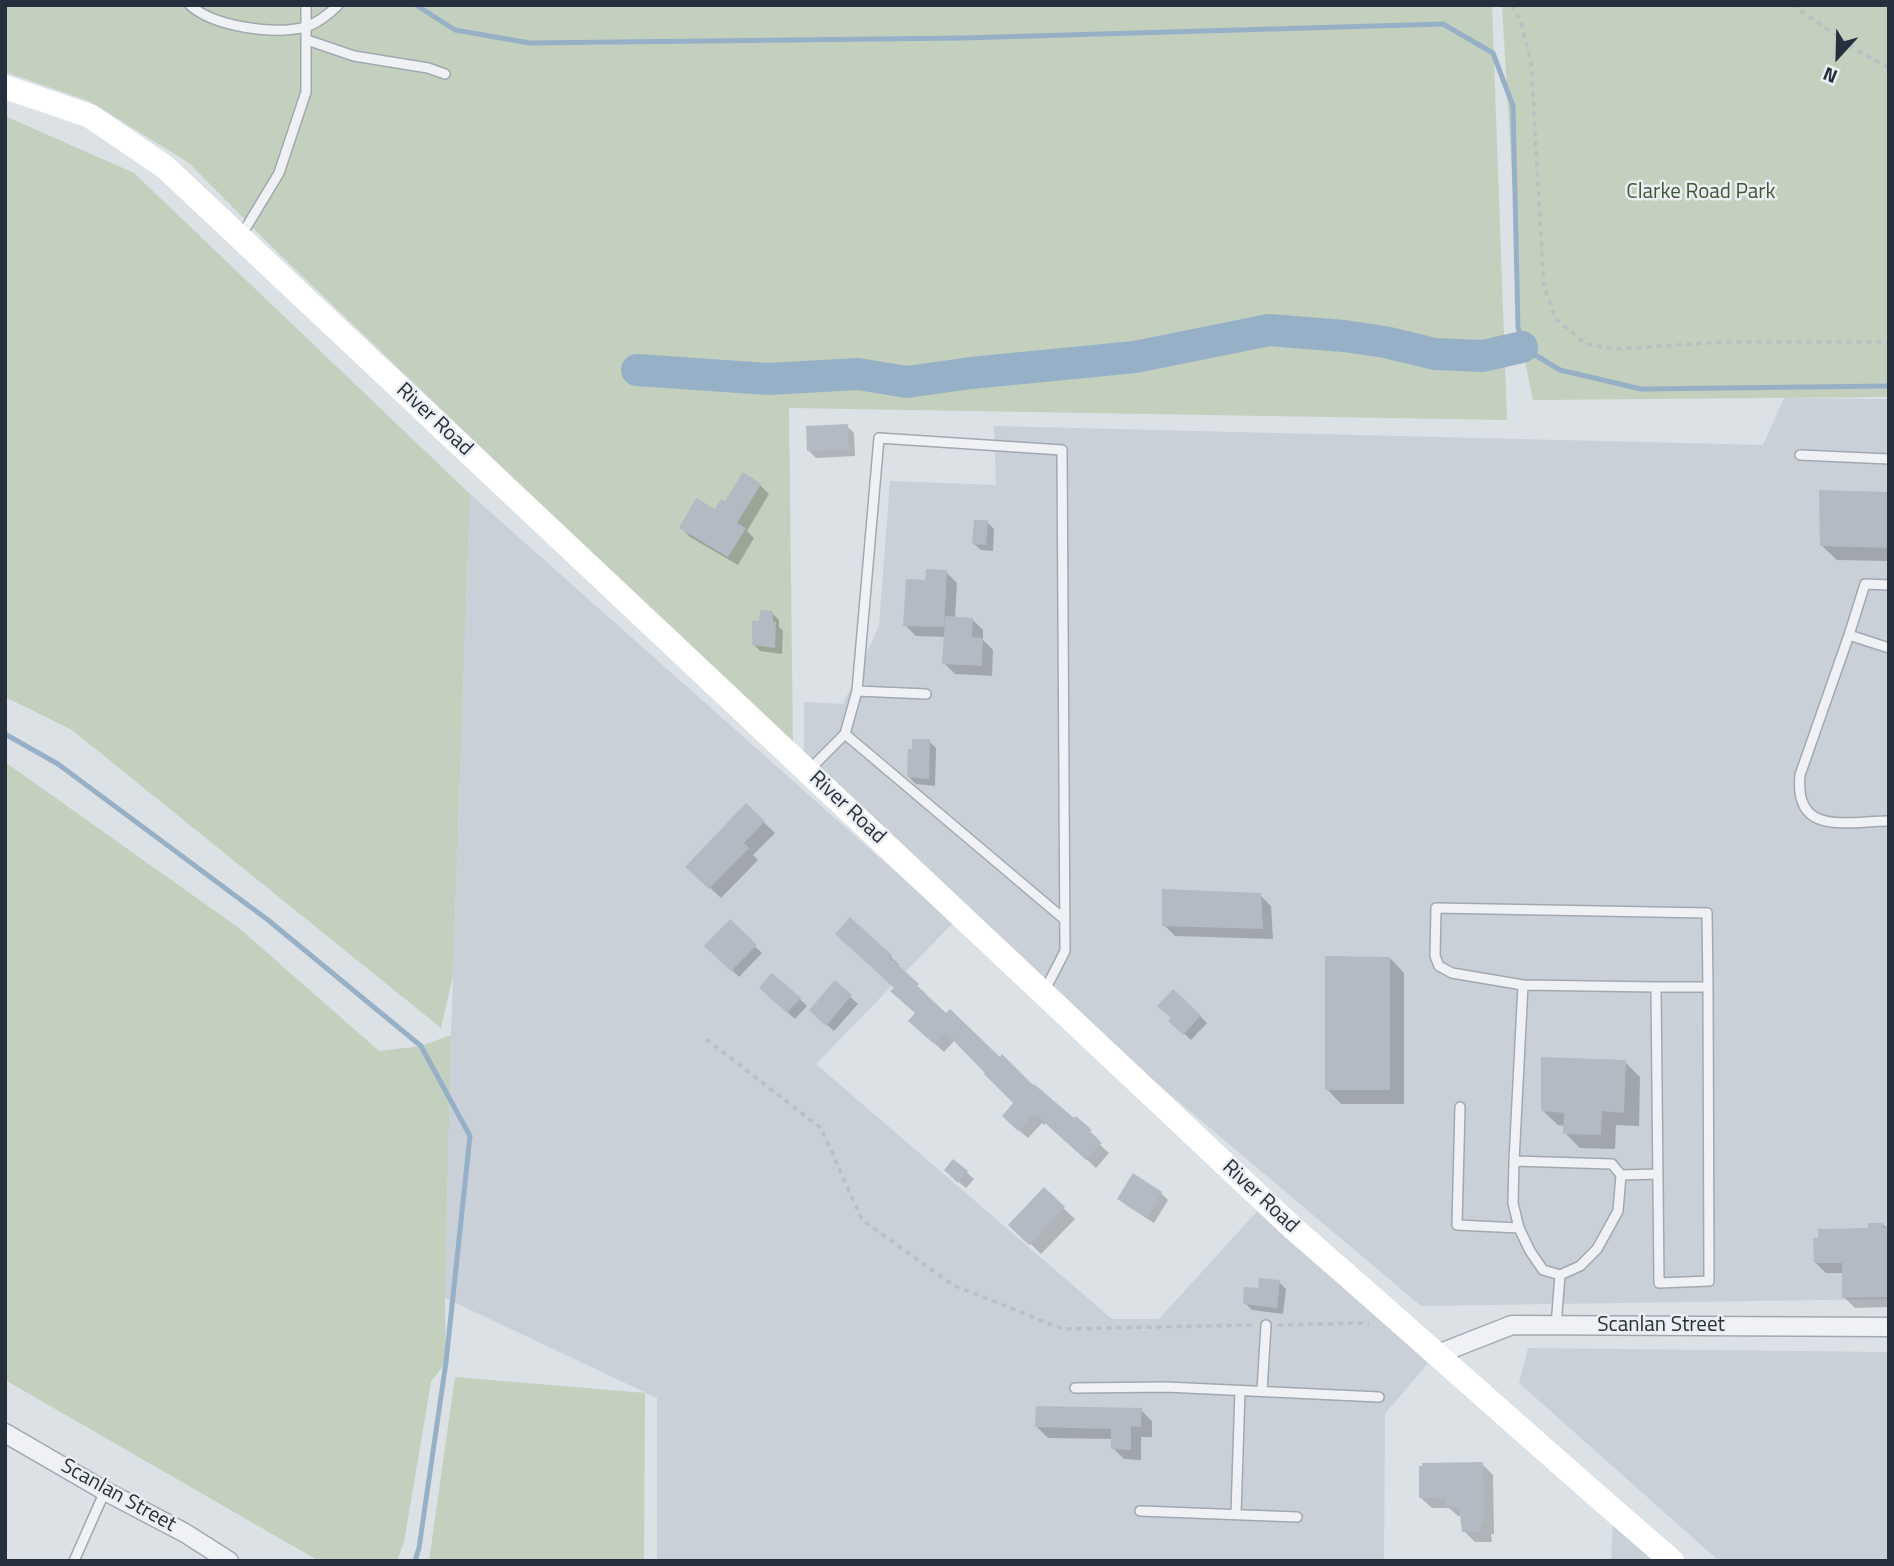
<!DOCTYPE html>
<html>
<head>
<meta charset="utf-8">
<style>
  body { margin:0 }
  #map { position:relative; width:1894px; height:1566px; overflow:hidden; background:#dce1e6; font-family:"Titillium Web",sans-serif }
  canvas { display:block }
  .frame { position:absolute; inset:0; border:7px solid #262f3d; pointer-events:none }
  .north { position:absolute; left:1803px; top:21px; width:70px; height:70px; -webkit-text-stroke:5px #ebeff4; paint-order:stroke; rotate:202deg; font-size:19px; font-weight:700; line-height:28px; text-align:center; color:#262f3d }
  .north::after { content:''; display:block; margin:auto; width:24px; height:32px; background:#262f3d; clip-path:polygon(50% 0,100% 100%,50% 72%,0 100%) }
</style>
</head>
<body>
<div id="map">
<canvas width="1894" height="1566"></canvas>
<div class="frame"></div>
<div class="north">N</div>
</div>
<script>
const g = document.querySelector('canvas').getContext('2d');
g.lineJoin = 'round';
function fill(path, color) {
  g.fillStyle = color;
  g.fill(path, 'evenodd');
}
function stroke(path, color, width, dash) {
  g.strokeStyle = color;
  g.lineWidth = width;
  g.lineCap = dash ? 'butt' : 'round';
  g.setLineDash(dash || []);
  g.stroke(path);
}
function write(font, color, halo, rows, align = 'center') {
  g.font = font + ' "Titillium Web",sans-serif';
  g.lineWidth = 5;
  g.setLineDash([]);
  g.textBaseline = 'middle';
  g.strokeStyle = halo;
  g.fillStyle = color;
  for (const [text, x, y, turn = 0] of rows) {
    g.save();
    g.translate(x, y);
    g.rotate((+turn || 0) * Math.PI / 180);
    g.textAlign = isNaN(turn) ? turn : align;
    if (halo) g.strokeText(text, 0, 0);
    g.fillText(text, 0, 0);
    g.restore();
  }
}
const built = new Path2D(`
  M1784 398 1889 399V1299L1421 1306 1096 1032 804 755V702L843 704 879 626 890 481 996 485 994 426 1763 445Z
  M470 494 953 923 816 1064 1112 1319H1159L1260 1208 1428 1363 1385 1414 1384 1561H657V1398L445 1298 451 1035Z
  M1528 1348 1889 1352V1561H1719L1519 1383Z
  M1613 1524 1662 1561H1611Z`);
const green = new Path2D(`
  M5 5H1492L1507 420 789 408 793 746 273 248 189 163 89 101 5 72Z
  M1502 5H1889V397L1533 400 1522 347Z
  M5 116 134 173 470 494 453 975 441 1028 72 730 5 697Z
  M5 762 239 928 379 1051 421 1046 451 1035 445 1298 446 1362 431 1382 404 1542 397 1561H319L5 1380Z
  M455 1377 645 1393 644 1561H429Z`);
const shadow = new Path2D(`
  M847 426 854 433 855 456 816 458 809 451Z
  M760 485 769 494 747 531 754 538 738 565 690 537 681 528 715 511Z
  M1889 493V561L1837 560 1822 546Z
  M987 522 994 529 993 551 981 550 974 544Z
  M946 572 957 583 955 618 972 619 983 630V640L993 650 992 676 955 674 944 663 945 637 916 636 905 625 927 582Z
  M772 613 779 620V627L783 631 782 654 760 651 753 644 761 623Z
  M929 741 936 748 935 786 916 784 909 777Z
  M746 805 775 833 753 855 758 860 721 898 688 867Z
  M1260 895 1271 906 1273 939 1175 936 1164 925Z
  M730 922 762 953 739 977 707 946Z
  M846 942 890 956 899 965 897 967 926 994 924 996 1033 1088 1074 1120 1076 1118 1099 1140 1097 1142 1109 1153 1096 1168 1046 1122 1044 1125 1042 1123 1028 1138 1013 1125 1016 1103 955 1040 944 1052 919 1029 917 1013 896 988Z
  M1390 958 1404 973V1104H1341L1327 1089Z
  M835 983 858 1004 834 1031 818 1017Z
  M768 995 800 999 807 1006 795 1019Z
  M1200 1016 1207 1023 1191 1040 1171 1021Z
  M1625 1062 1640 1077 1639 1126 1616 1125 1615 1149 1580 1148 1565 1133V1126L1558 1125 1543 1111Z
  M954 1161 974 1179 966 1188 953 1177Z
  M1044 1190 1075 1219 1041 1254 1011 1225Z
  M1161 1193 1168 1200 1154 1223 1126 1205 1119 1199Z
  M1882 1224 1889 1229V1307L1855 1308 1844 1297V1273H1826L1815 1262Z
  M1279 1282 1286 1289 1283 1314 1252 1310 1245 1303 1259 1290Z
  M1141 1410 1152 1421V1437H1141V1460L1124 1459 1113 1448V1439L1048 1438 1037 1427Z
  M1482 1464 1493 1475 1494 1534H1491L1492 1542H1475L1464 1531 1461 1516H1458L1449 1508H1432L1421 1498Z`);
const stream = new Path2D(`
  M416 5 455 30 530 43 963 38 1443 24 1493 53 1513 106 1518 326 1522 347 1560 370 1641 389 1889 386
  M5 734 58 764 268 920 421 1046 470 1136 446 1362 419 1548 415 1561`);
const river = new Path2D(`
  M637 370 768 379 858 374 907 382 971 373 1135 357 1269 330 1344 336 1385 342 1435 354 1483 356 1522 347`);
const building = new Path2D(`
  M848 424 849 450 807 451 806 426Z
  M743 472 761 484 737 523 746 528 728 557 679 528 696 498 715 509 721 499 725 501Z
  M1819 490 1889 492V548L1820 546Z
  M974 520H988L986 545 972 544Z
  M926 569 947 570 944 627 903 626 906 579 925 580Z
  M760 610 773 611V622H776L775 648 752 645V621H759Z
  M945 616 973 618 972 637 983 638 982 666 942 664Z
  M912 739H930L929 779 907 777 908 749H912Z
  M746 803 765 821 744 843 749 848 709 889 685 867Z
  M1162 889 1261 893 1263 929 1162 926Z
  M850 917 892 955 889 957 919 984 917 986 946 1013 950 1009 1000 1057 1002 1054 1033 1085 1034 1084 1074 1118 1076 1116 1092 1130 1089 1132 1102 1143 1086 1160 1036 1115 1034 1117 1033 1115 1018 1131 1002 1116 1013 1103 984 1074 985 1073 945 1032 934 1044 908 1021 915 1013 890 991 894 988 835 934Z
  M730 919 757 945 731 971 704 946Z
  M1325 956 1390 957V1090H1325Z
  M772 973 801 998 787 1013 759 988Z
  M835 980 852 995 826 1026 809 1010Z
  M1173 989 1201 1015 1183 1035 1168 1021 1171 1018 1157 1006Z
  M1541 1057 1626 1060 1624 1113 1602 1111 1601 1135 1563 1134 1564 1113 1541 1111Z
  M953 1159 968 1171 958 1183 944 1170Z
  M1133 1173 1162 1192 1147 1217 1117 1199Z
  M1044 1187 1065 1207 1029 1245 1008 1225Z
  M1868 1223H1883V1228H1889V1297L1842 1298V1263H1814L1813 1238H1818V1229L1868 1228Z
  M1259 1278 1280 1280 1277 1308 1243 1304 1244 1287 1258 1288Z
  M1036 1406 1142 1408 1141 1427 1131 1426V1450L1111 1449V1429L1035 1427Z
  M1483 1462 1484 1523H1481V1532H1462L1459 1506H1445V1498H1419V1466H1422V1463Z`);
const path = new Path2D(`
  M1512 5 1521 22 1531 62 1544 287 1556 319 1586 344 1618 349 1722 342H1889
  M1792 5 1862 53 1889 68
  M706 1039 821 1128 862 1220 953 1285 1063 1329 1253 1325
  M1278 1325 1369 1323`);
const lane = new Path2D(`
  M190 5C214 27 274 35 306 27 317 23 330 13 338 5
  M307 40 354 56 428 68 445 74
  M241 236 279 173 306 92V5
  M1800 455 1889 459
  M1889 585 1865 584 1849 635 1889 648
  M1849 635 1800 775C1794 837 1847 821 1889 821
  M857 691 926 694
  M845 734 1064 919
  M809 770 845 734 857 691 879 438 1062 450 1065 951 1045 990
  M1523 985 1452 973 1439 966 1435 956 1436 908 1707 913 1708 987
  M1460 1107 1457 1225 1519 1228
  M1514 1161 1523 985 1656 987 1659 1283 1709 1281 1708 987H1656
  M1621 1175 1658 1174
  M1556 1326 1560 1275 1580 1266 1597 1249 1618 1211 1621 1175 1612 1164 1514 1161 1513 1203 1519 1228 1530 1251 1543 1270 1560 1275
  M1075 1388 1166 1387 1379 1397
  M1262 1391 1266 1325
  M1140 1511 1297 1517
  M1236 1514 1240 1391
  M74 1561 105 1491`);
const street = new Path2D(`
  M1438 1354 1512 1325 1889 1327
  M5 1433 105 1491 185 1533 229 1561`);
const secondary = new Path2D(`
  M5 87 90 116 165 167 1294 1229C1421 1339 1545 1452 1672 1561`);
const parkNames = [
  ["Clarke Road Park",1701,193]
];
const streetNames = [
  ["River Road",434,420,43],
  ["River Road",847,808,43],
  ["River Road",1260,1197,43],
  ["Scanlan Street",1661,1326],
  ["Scanlan Street",118,1496,29]
];
fill(built, '#cad0d8');
fill(green, '#c3d0bd');
fill(shadow, '#0003');
stroke(stream, '#96b1c7', 5);
stroke(river, '#96b1c7', 32);
fill(building, '#b3bac3');
stroke(lane, '#a2a8b0', 12);
stroke(street, '#a2a8b0', 21);
stroke(path, '#bbbfc5', 3.5, [5, 5]);
stroke(lane, '#eff1f5', 9);
stroke(street, '#eff1f5', 18);
stroke(secondary, '#fff', 24);
write('21px', '#3c5833', '#ebeff4', parkNames);
write('21px', '#262f3d', '#ebeff4', streetNames);
</script>
</body>
</html>
